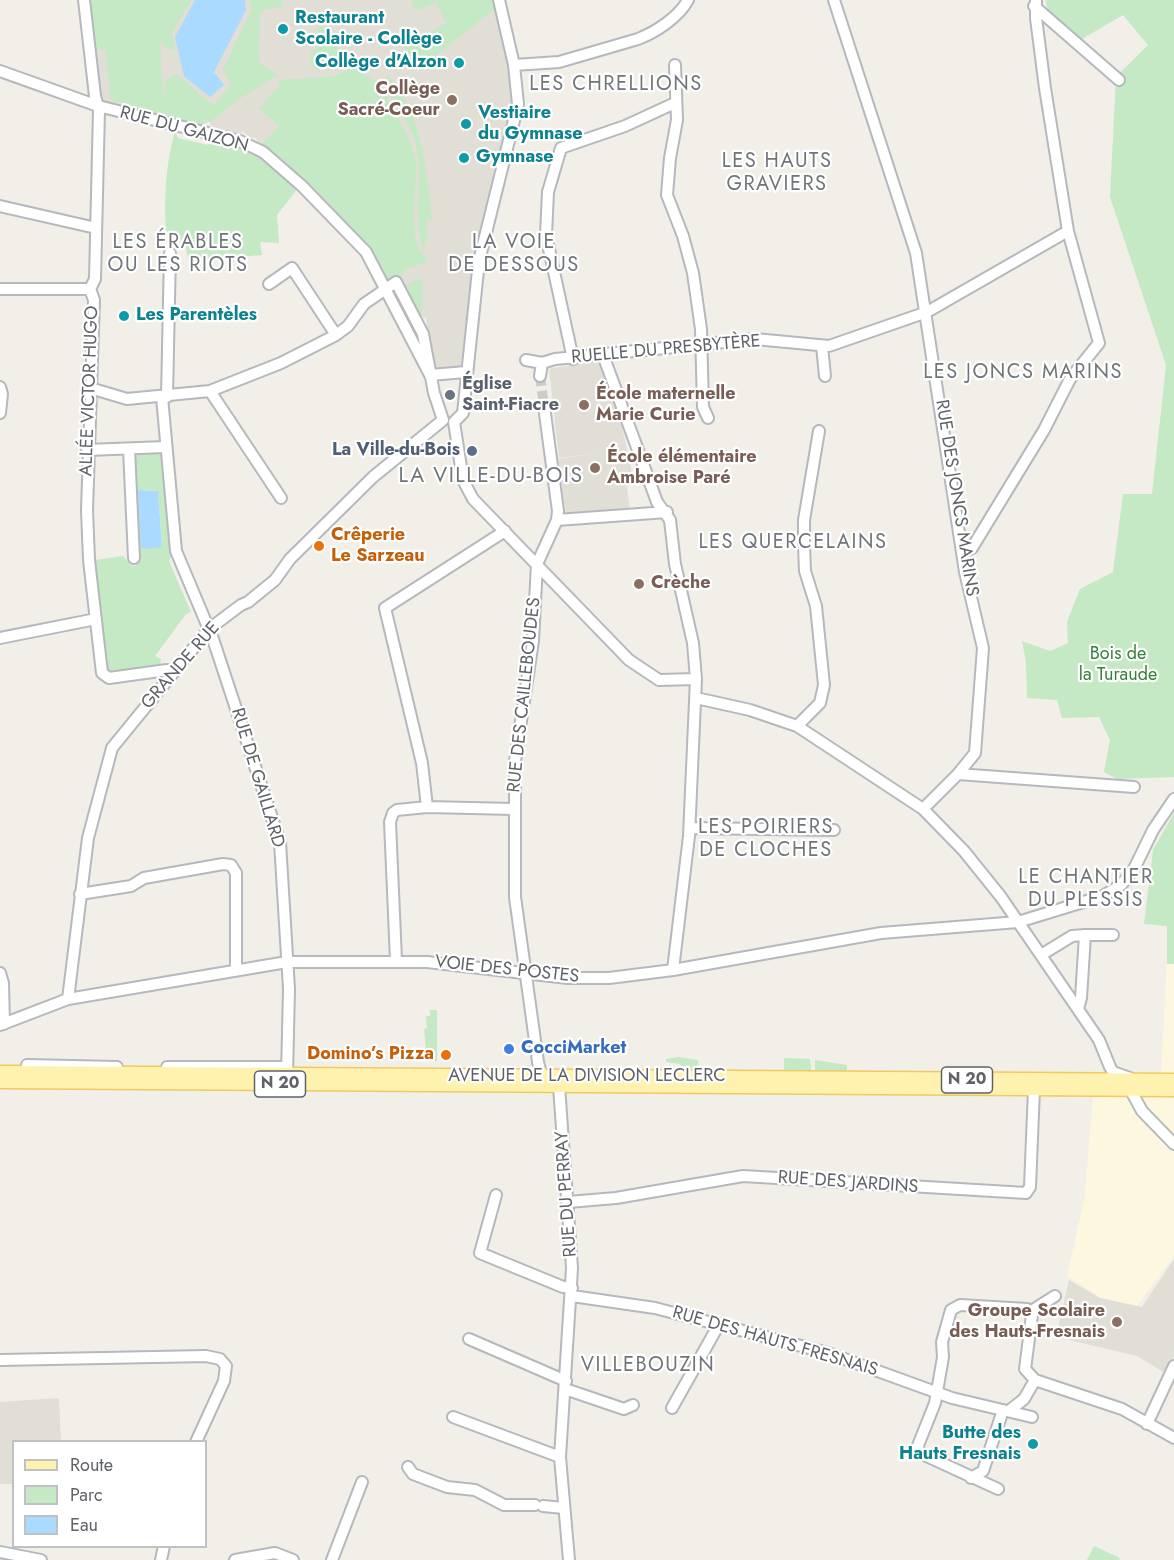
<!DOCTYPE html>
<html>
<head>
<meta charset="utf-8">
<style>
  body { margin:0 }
  #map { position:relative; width:1174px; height:1560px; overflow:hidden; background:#f1efe8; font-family:Jost,sans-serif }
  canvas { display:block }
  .legend { position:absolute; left:12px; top:1440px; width:195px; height:108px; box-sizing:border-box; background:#fff; border:2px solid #bfc1c3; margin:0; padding:8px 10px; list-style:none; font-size:18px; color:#5f6368 }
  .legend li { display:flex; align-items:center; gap:12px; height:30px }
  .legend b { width:30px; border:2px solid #bfc1c3 }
</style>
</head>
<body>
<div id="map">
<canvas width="1174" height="1560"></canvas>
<ul class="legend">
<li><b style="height:8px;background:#fff2af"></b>Route</li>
<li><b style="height:16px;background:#c5e8c5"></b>Parc</li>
<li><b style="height:16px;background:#aadaff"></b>Eau</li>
</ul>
</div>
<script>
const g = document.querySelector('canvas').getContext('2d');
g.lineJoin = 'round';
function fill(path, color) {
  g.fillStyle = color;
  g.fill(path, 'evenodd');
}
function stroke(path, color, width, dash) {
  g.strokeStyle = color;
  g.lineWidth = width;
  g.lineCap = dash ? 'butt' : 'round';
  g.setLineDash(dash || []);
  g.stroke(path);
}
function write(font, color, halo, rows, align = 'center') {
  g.font = font + ' Jost,sans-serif';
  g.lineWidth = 4.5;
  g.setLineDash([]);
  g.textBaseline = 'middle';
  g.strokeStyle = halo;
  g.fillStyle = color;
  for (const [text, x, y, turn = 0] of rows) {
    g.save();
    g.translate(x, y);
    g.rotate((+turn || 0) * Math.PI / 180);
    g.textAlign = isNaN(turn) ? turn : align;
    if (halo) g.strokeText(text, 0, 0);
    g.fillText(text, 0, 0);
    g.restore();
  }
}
const commercial = new Path2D(`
  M1167 964H1174V1256L1136 1307 1100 1297 1067 1276 1085 1195 1093 1096 1127 1095 1160 1089Z`);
const education = new Path2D(`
  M89 0H494L509 65 514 102 473 266 462 369 436 371 432 368 426 317 417 319 401 288 404 285 399 276 390 279 259 146 256 138H251L243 132 235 137 212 131 210 122 195 126 101 101Z
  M599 360 621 422 633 477 626 480 630 511 566 516 558 459 598 453 559 458 549 369Z
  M1174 1259V1356L1165 1373 1137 1356 1056 1337 1069 1280 1100 1298 1142 1307Z
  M59 1398 61 1441 14 1442 13 1484H0V1402Z`);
const green = new Path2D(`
  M89 0H191L172 33 175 51 165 47 160 40 163 102 166 80 176 74 214 106 231 84 223 69 252 10 250 0H282L283 6 260 11 259 62 278 75 242 97 210 122 204 120 205 124 195 126 125 109 126 103 111 101 105 49 94 50Z
  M412 0H494L497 10 491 12 430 60 409 56 404 47 446 23 436 2 418 10 412 6Z
  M1046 0H1174V777L1117 779 1104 772 1110 740 1099 717 1062 718 1057 700 1027 698 1026 662 1022 641 1050 651 1068 643 1067 622 1080 589 1113 572 1123 494H1152L1166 365 1110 197 1116 77 1148 45 1123 15 1082 39 1047 9Z
  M325 25 337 43 340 65 318 70 310 65 311 50 315 51 320 44 318 28Z
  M367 64 376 70 364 72 363 75 382 84C391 115 415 135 416 169 417 187 406 248 427 257L426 262 404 270 405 273 390 279 384 278 258 144 266 141 279 126 259 109 280 85 278 80 336 76 354 66Z
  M387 74C422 113 426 168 432 218L426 220 427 236 424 251C411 215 425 178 415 141 408 115 385 101 387 74Z
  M175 131 178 138 208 145 213 138 262 156 298 188 277 215 279 243 260 242 262 255 189 261 184 241 166 236C164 199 165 167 175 131Z
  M418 279 423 283 421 318 417 319 401 288Z
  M135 452H161L164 456 172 555 169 561 191 612 186 614 155 656 161 659 160 665 112 673 105 666 95 560 123 556 131 565 135 566 141 560 135 548 132 455ZM139 490 158 491 162 546Z
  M1174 813V964H1167V926L1144 924 1153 850Z
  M430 1010H437V1061H427L424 1029 427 1028 426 1016H430Z
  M678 1057 698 1060 699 1073H685L680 1064 666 1062V1059Z
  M784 1058 810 1059 811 1073H784Z
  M815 1060 847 1065V1073H815Z
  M1094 1546 1120 1558 1119 1560H1087Z`);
const water = new Path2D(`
  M195 0H245L246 10 214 72 224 85 210 97 184 76 175 37Z
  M138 490 158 491 162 547 145 549 141 547Z`);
const minorTunnel = new Path2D(`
  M540 376 544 406`);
const minor = new Path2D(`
  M84 0 95 96 99 110 95 279 90 289 94 300 87 510 89 560 102 673 109 678 167 670 174 672
  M834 0 916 253 965 572 983 648 975 753 958 774 923 809
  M1034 6 1119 80
  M514 65 559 62 638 39C656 32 679 17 688 0
  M675 65 677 120 670 158 667 195 683 236 693 273 701 329 703 407 708 418
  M0 71 98 106 240 141 263 152 302 186 366 252 430 375
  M0 206 96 228
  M269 284 292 268 336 335
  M0 289H90
  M822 346 825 376
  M603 355 657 502 670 520 675 564 693 643 696 679 689 836 673 970
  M573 359 546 235 548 192 561 148 625 126 675 103
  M526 360 542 363 555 359 755 339 829 346 927 312 1068 231
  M430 375 466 372
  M540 376 542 363
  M0 387 2 394 0 413
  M90 388 127 399 210 391 281 363 336 335 348 326 364 304 396 282 423 334 434 393 443 420
  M210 391 281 498
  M162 397 176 551 213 639 280 842 289 989 287 1075
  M167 397 170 253
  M544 406 558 511 557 520 537 564 533 641 515 761V897L538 1062 542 1077 559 1086 572 1268 560 1457 569 1560
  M454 422 463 413 479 261 518 104 514 65 499 0
  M454 422 463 480 473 499 629 660 659 680 696 679
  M129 449 134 558
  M87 450 165 447
  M557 520 667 512
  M963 553 972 548 1044 430 1070 379 1099 343 1068 231 1045 88 1036 18V0
  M0 638 96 619
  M696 698 750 710 797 726 923 809 964 851 1001 897 1099 1040 1110 1067 1113 1072 1130 1078
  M797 726 820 703 824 685 816 606 805 571 804 546V520L819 431
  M958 774 1134 787
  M427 807 514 809
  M690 828 834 830
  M80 894 131 886 144 878 223 864 231 865 236 873V970
  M1085 935H1113
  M1041 955 1072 936 1085 935 1081 998 1078 1009
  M396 960 390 822 393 813 397 810 427 807 422 763 385 608 505 531
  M0 973 3 983 4 1024
  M68 999 88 838 112 748 209 629 241 605 248 602 275 580 290 559 373 477 443 420
  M0 1025 68 999 287 962H427L568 978H609L673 970 881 933 1018 922 1103 896 1121 885 1134 869 1153 830 1174 799
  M167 1067H287
  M26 1072 27 1065 117 1067
  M1130 1089 1142 1111 1174 1144
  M496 1195 480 1253 563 1287 572 1288
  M568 1202 616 1198 743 1176 1026 1193 1030 1187 1034 1089
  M572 1296 655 1308 828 1353 952 1398 1032 1417
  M1030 1312 1032 1315 1025 1369 1035 1380 1122 1409 1174 1438
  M1030 1312 1055 1296
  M469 1339 566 1381
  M0 1360 206 1356 220 1359 226 1366 224 1381 196 1442
  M565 1389 624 1409 633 1405
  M672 1408 718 1326
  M1010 1410 1024 1399 1035 1380
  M453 1417 560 1457
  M1147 1424 1174 1366
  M408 1467 413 1474 447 1487 475 1490 504 1505H535
  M971 1478 983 1471 1003 1410
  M998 1489 922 1454 917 1448 935 1403 943 1357 942 1342 951 1310 960 1305 1027 1309 1030 1312
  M543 1506 564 1508
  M0 1552 41 1560
  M161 1560 164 1546
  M235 1560 275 1553 293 1560
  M332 1560 362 1482`);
const major = new Path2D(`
  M0 1072 1174 1080
  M0 1082 1174 1090`);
const markers = [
  [283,29,6,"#0f9aa8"],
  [459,63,6,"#0f9aa8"],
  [452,100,6,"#8d6e63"],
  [466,124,6,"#0f9aa8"],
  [464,158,6,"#0f9aa8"],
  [124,316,6,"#0f9aa8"],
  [450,395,6,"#6b7280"],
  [584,405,6,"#8d6e63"],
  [472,451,6,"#5c6f8a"],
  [595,468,6,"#8d6e63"],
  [319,546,6,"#e8710a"],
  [639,584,6,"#8d6e63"],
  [509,1049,6,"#3f7fe0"],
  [446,1055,6,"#e8710a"],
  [1117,1322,6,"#8d6e63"],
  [1033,1444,6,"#0f9aa8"]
];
const shields = [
  [967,1080,51],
  [280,1084,51]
];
const shieldNames = [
  ["N 20",967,1080],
  ["N 20",280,1084]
];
const cultureNames = [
  ["Restaurant",295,19],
  ["Scolaire - Collège",295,40],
  ["Collège d'Alzon",447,63,"right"],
  ["Vestiaire",478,114],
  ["du Gymnase",478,135],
  ["Gymnase",476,158],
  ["Les Parentèles",136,316],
  ["Butte des",1021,1434,"right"],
  ["Hauts Fresnais",1021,1455,"right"]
];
const educationNames = [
  ["Collège",440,90,"right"],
  ["Sacré-Coeur",440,111,"right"],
  ["École maternelle",596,395],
  ["Marie Curie",596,416],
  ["École élémentaire",607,458],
  ["Ambroise Paré",607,479],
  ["Crèche",651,584],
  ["Groupe Scolaire",1105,1312,"right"],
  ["des Hauts-Fresnais",1105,1333,"right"]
];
const streetNames = [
  ["RUE DU GAIZON",184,130,15],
  ["RUELLE DU PRESBYTÈRE",666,350,-5],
  ["ALLÉE VICTOR HUGO",90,391,-88],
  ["RUE DES JONCS MARINS",956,498,81],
  ["GRANDE RUE",181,666,-49],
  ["RUE DES CAILLEBOUDES",525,695,-84],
  ["RUE DE GAILLARD",257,778,73],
  ["VOIE DES POSTES",507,970,6],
  ["AVENUE DE LA DIVISION LECLERC",587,1077],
  ["RUE DES JARDINS",848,1183,4],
  ["RUE DU PERRAY",567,1194,-94],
  ["RUE DES HAUTS FRESNAIS",775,1342,16]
];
const worshipNames = [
  ["Église",462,385],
  ["Saint-Fiacre",462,406]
];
const serviceNames = [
  ["La Ville-du-Bois",460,451]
];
const foodNames = [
  ["Crêperie",331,536],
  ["Le Sarzeau",331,557],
  ["Domino’s Pizza",434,1055,"right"]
];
const parkNames = [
  ["Bois de",1118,655],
  ["la Turaude",1118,676]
];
const shopNames = [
  ["CocciMarket",521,1049]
];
const neighbourhoodNames = [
  ["LES CHRELLIONS",616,85],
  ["LES HAUTS",777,162],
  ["GRAVIERS",777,185],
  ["LES ÉRABLES",178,243],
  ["OU LES RIOTS",178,266],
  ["LA VOIE",514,243],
  ["DE DESSOUS",514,266],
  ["LES JONCS MARINS",1023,373],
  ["LES QUERCELAINS",793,543],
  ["LES POIRIERS",766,828],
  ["DE CLOCHES",766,851],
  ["LE CHANTIER",1086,878],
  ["DU PLESSIS",1086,901],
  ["VILLEBOUZIN",648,1366]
];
const quarterNames = [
  ["LA VILLE-DU-BOIS",491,477]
];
fill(commercial, '#fef7e0');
fill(education, '#e1ded6');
fill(green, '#c5e8c5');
fill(water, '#aadaff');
stroke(minorTunnel, '#ccccc8', 10, [10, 5]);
stroke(minor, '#b5b8bc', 14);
stroke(major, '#f2c960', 15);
stroke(minor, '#fff', 10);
stroke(major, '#fff2af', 12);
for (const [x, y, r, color] of markers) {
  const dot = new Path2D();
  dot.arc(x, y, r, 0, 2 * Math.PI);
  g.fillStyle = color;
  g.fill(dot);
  stroke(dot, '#fff', 2);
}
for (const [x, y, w] of shields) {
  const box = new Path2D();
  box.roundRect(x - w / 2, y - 13, w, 26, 4.5);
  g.fillStyle = '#fff';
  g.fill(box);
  stroke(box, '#5f6368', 1.5);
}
write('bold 16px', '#5f6368', null, shieldNames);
write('bold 18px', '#0d838f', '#fff', cultureNames, 'left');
write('bold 18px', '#785e54', '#fff', educationNames, 'left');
write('18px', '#5f6368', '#fff', streetNames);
write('bold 18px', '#5b616d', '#fff', worshipNames, 'left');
write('bold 18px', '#4e5e75', '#fff', serviceNames, 'right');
write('bold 18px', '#c56008', '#fff', foodNames, 'left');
write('18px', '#348238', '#fff', parkNames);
write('bold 18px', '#366cbe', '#fff', shopNames, 'left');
g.letterSpacing = '1.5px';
write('20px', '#70757a', '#fff', neighbourhoodNames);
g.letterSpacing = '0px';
g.letterSpacing = '1.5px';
write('21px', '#70757a', '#fff', quarterNames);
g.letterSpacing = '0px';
</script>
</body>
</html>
